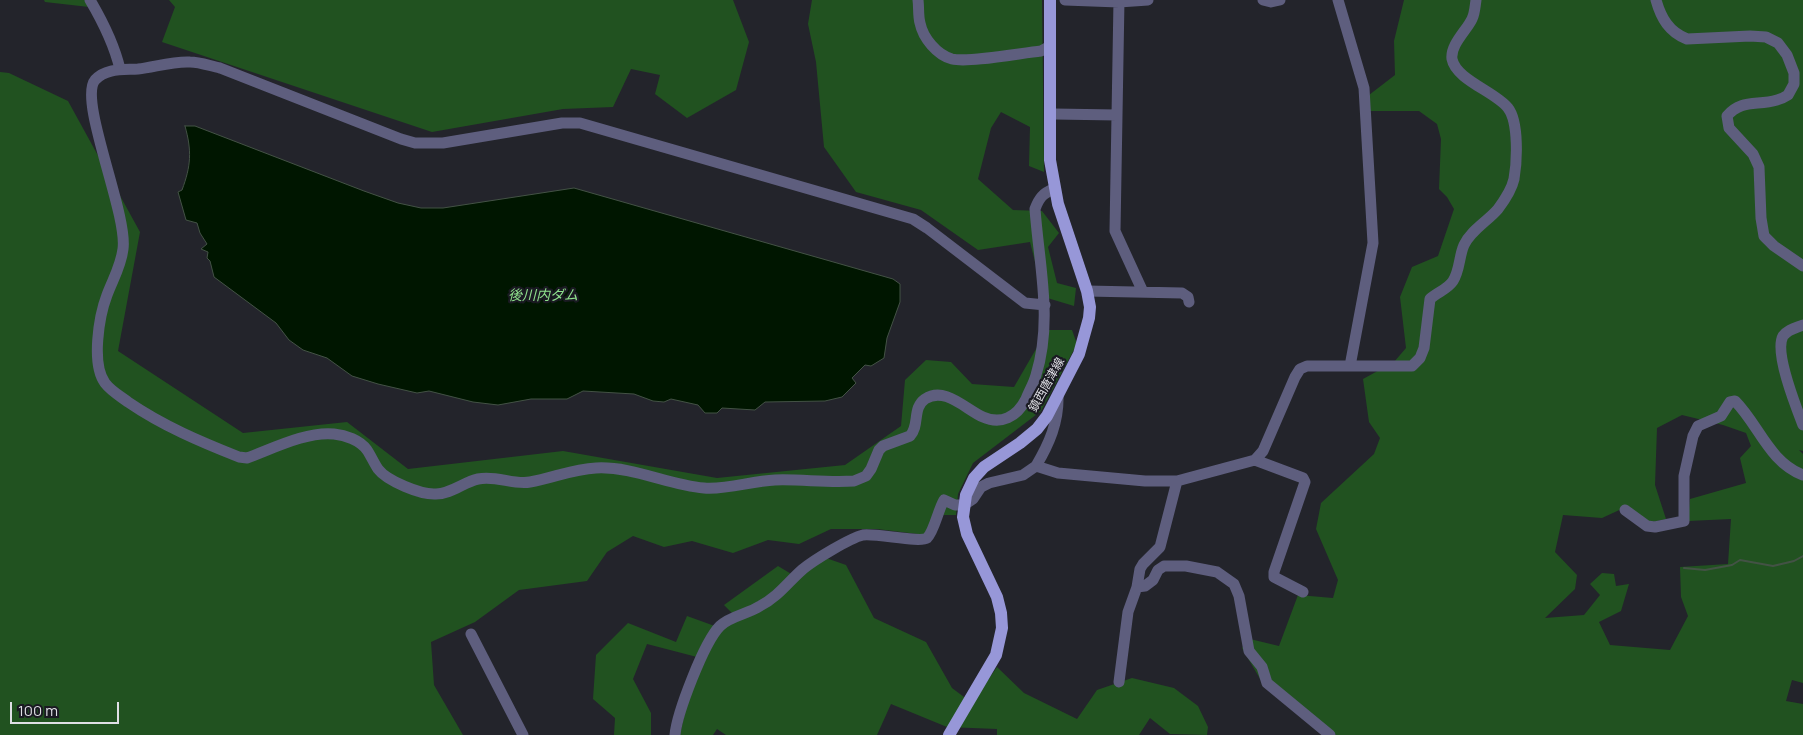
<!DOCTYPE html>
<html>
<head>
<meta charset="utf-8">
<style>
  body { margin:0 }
  #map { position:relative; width:1803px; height:735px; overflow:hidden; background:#23242b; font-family:Manrope,sans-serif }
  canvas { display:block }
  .scale { position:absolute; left:10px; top:702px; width:109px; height:22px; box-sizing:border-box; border:2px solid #dfdfe5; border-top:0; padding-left:6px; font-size:15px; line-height:18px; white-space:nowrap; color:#dfdfe5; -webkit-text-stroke:4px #1a1a22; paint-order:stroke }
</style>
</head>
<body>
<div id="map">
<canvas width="1803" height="735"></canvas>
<div class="scale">100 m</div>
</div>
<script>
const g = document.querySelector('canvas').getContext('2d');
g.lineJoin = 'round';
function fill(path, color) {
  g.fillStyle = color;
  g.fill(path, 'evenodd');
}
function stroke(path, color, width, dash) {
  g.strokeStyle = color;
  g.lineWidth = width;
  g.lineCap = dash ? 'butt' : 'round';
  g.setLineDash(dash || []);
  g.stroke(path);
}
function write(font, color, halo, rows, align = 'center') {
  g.font = font + ' Manrope,"Noto Sans JP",sans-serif';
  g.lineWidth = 4.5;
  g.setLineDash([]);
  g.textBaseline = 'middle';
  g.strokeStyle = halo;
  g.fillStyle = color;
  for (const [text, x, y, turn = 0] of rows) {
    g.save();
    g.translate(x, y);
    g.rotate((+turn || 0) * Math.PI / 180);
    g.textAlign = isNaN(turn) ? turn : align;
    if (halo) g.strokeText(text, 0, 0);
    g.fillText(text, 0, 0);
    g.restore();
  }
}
const green = new Path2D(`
  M44 0H95L89 7 45 2Z
  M169 0H733L749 42 736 90 687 118 655 94 660 75 631 69 613 107 563 109 432 132 162 42 175 7Z
  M812 0H1042L1044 172 1029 166 1030 127 1001 112 991 128 978 179 1013 210 1042 211 1059 233 1048 247 1057 283 1076 288 1074 306 1044 297 1030 242 978 250 921 210 856 192 824 147 816 62 808 24Z
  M1404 0H1803V451L1799 450 1803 454V683L1792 680 1786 701 1803 704V735H1336L1295 700 1263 684 1242 648 1250 639 1279 646 1298 595 1333 598 1338 580 1316 529 1321 503 1374 454 1380 438 1369 422 1363 379 1394 362 1406 348 1400 297 1412 267 1438 256 1454 209 1447 197 1439 189 1441 139 1437 124 1419 111H1370L1369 95 1395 75 1394 41ZM1682 415 1723 425 1746 433 1751 446 1740 458 1746 483 1690 499 1688 521 1731 519 1728 564 1680 567 1681 597 1688 616 1670 650 1610 645 1599 622 1621 611 1629 584 1616 586 1614 574 1602 573 1590 584 1600 595 1584 615 1545 618 1575 589 1577 575 1555 552 1563 515 1602 518 1628 506 1648 523 1666 519 1655 485 1657 428Z
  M0 72 9 73 68 101 140 232 118 351 243 433 347 422 408 469 563 451 717 478 845 465 901 426 905 380 926 360 951 362 972 384 1014 387 1047 330H1072L1077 344 1041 411 973 463 958 494 956 515H935L926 535 877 529H831L799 544 768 540 733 553 692 541 664 547 633 536 607 552 587 581 519 590 475 622 431 642 434 685 463 735H0Z
  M826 558 846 565 874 618 926 642 952 688 972 703 997 667 1024 693 1077 719 1097 690 1132 678 1174 688 1198 706 1208 727 1207 735 1170 734 1150 718 1139 735H997V729L947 727 891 704 877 735H726L717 729 713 735H680L697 657 647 644 633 679 651 713V735H614L615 718 593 699 596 655 628 623 676 642 687 616 723 629 737 618 724 605 778 566 798 578Z`);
const water = new Path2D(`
  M185 126H195L364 191 398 203 421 208H443L574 188 893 279 900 284V302L887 338 884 358 871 366 865 365 852 378 856 383 842 397 825 401 765 402 755 410 722 408 717 413H705L698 405 671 399 664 402 653 401 634 394 583 391 567 399H531L498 405 473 402 429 391 417 393 378 384 352 376 327 358 303 350 289 340 276 323 214 277 210 261 207 258 208 252 201 249 207 244 200 233 197 223 186 220 178 192 182 190C191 166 192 151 185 126Z`);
const stream = new Path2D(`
  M1684 568 1705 570 1732 565 1740 560 1773 566 1794 561 1803 556`);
const minor = new Path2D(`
  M90 0C103 22 114 44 120 69
  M918 0C919 7 918 16 920 23 923 38 937 55 952 59 969 63 1021 53 1041 51L1050 46
  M1065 0 1119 2 1148 0
  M1119 0 1115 231 1143 292
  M1263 0 1271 2 1280 0
  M1338 0 1364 88 1373 243 1350 366
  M1656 0C1661 18 1669 32 1687 39L1750 36 1766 37 1778 43 1787 55 1794 73V84L1788 95C1785 97 1781 99 1777 100 1757 106 1741 99 1727 116L1729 128 1753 154 1759 167 1761 218 1764 236 1774 246 1803 266
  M1054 114 1117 115
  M1087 291 1182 293 1188 297 1189 302
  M1045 305 1025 303 927 228 913 219 580 123H562L443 143H415L401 139 220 68C210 66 200 62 190 62 173 61 155 67 138 69 123 70 106 68 95 80 78 100 128 214 123 249 121 266 113 279 107 295 99 316 91 364 105 383 111 391 120 396 128 402 163 426 201 442 239 457L247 458C272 449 307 431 334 434 345 435 360 440 367 450 371 456 374 463 378 469 387 481 421 495 436 494 451 494 464 482 478 479 496 475 513 485 530 482 553 478 573 469 596 468 633 466 668 485 704 488 727 490 751 481 775 480 801 479 828 483 854 481L866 476 871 469 879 450 883 446 910 436C920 425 912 408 925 399 945 386 965 409 983 417 1001 425 1017 417 1026 399 1029 391 1034 383 1036 375 1053 320 1039 265 1035 209 1039 198 1043 193 1054 189
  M1803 325C1796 328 1788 329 1783 336 1774 352 1796 407 1803 425
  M1255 460 1303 478 1305 482 1274 572V577L1303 592
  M1036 466C1049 444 1059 422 1058 395
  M1625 510 1647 526 1655 527 1684 521V476L1693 436 1698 426 1721 416 1730 402 1735 401C1759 425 1769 462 1803 475
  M1137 587 1145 586 1153 580 1158 570 1164 566H1186L1217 572 1234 584 1239 596 1249 651 1262 667 1267 683 1330 735
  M471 634 523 735
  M1119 682 1128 612 1137 587 1140 569 1143 564 1160 547 1177 481
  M675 735C677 713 704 642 720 626 730 616 748 614 760 606 779 596 788 582 803 569 814 560 850 538 863 535 876 533 920 543 927 538 934 532 938 510 944 500L955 505H964L973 499 981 487 989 483 1023 475 1036 466 1058 473 1145 481H1177L1255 460 1263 451 1295 377 1300 369 1307 366H1412L1420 358 1424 348 1430 299C1437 292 1447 290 1453 281 1460 270 1459 256 1464 245 1471 230 1488 221 1498 209 1504 201 1512 188 1514 179 1517 162 1519 122 1508 108 1496 92 1456 80 1452 59 1450 45 1467 30 1472 19 1475 13 1475 6 1476 0`);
const major = new Path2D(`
  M949 735 996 655 1002 628 1001 613 997 597 967 534 963 517 966 495 974 478 984 467 1020 443 1037 429 1047 416 1079 354 1089 318 1090 307 1087 291 1058 204 1050 160V0`);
const streetNames = [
  ["鎮西唐津線",1047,385,-61]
];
const waterNames = [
  ["後川内ダム",543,296]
];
fill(green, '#215220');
fill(water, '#001600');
stroke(water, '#435245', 1);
stroke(stream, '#435245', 2);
stroke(minor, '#5e5e7e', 11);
stroke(major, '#9797d8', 12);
write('12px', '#dfdfe5', '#1a1a22', streetNames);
write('italic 14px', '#8fe18c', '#1a1a22', waterNames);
</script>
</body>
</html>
